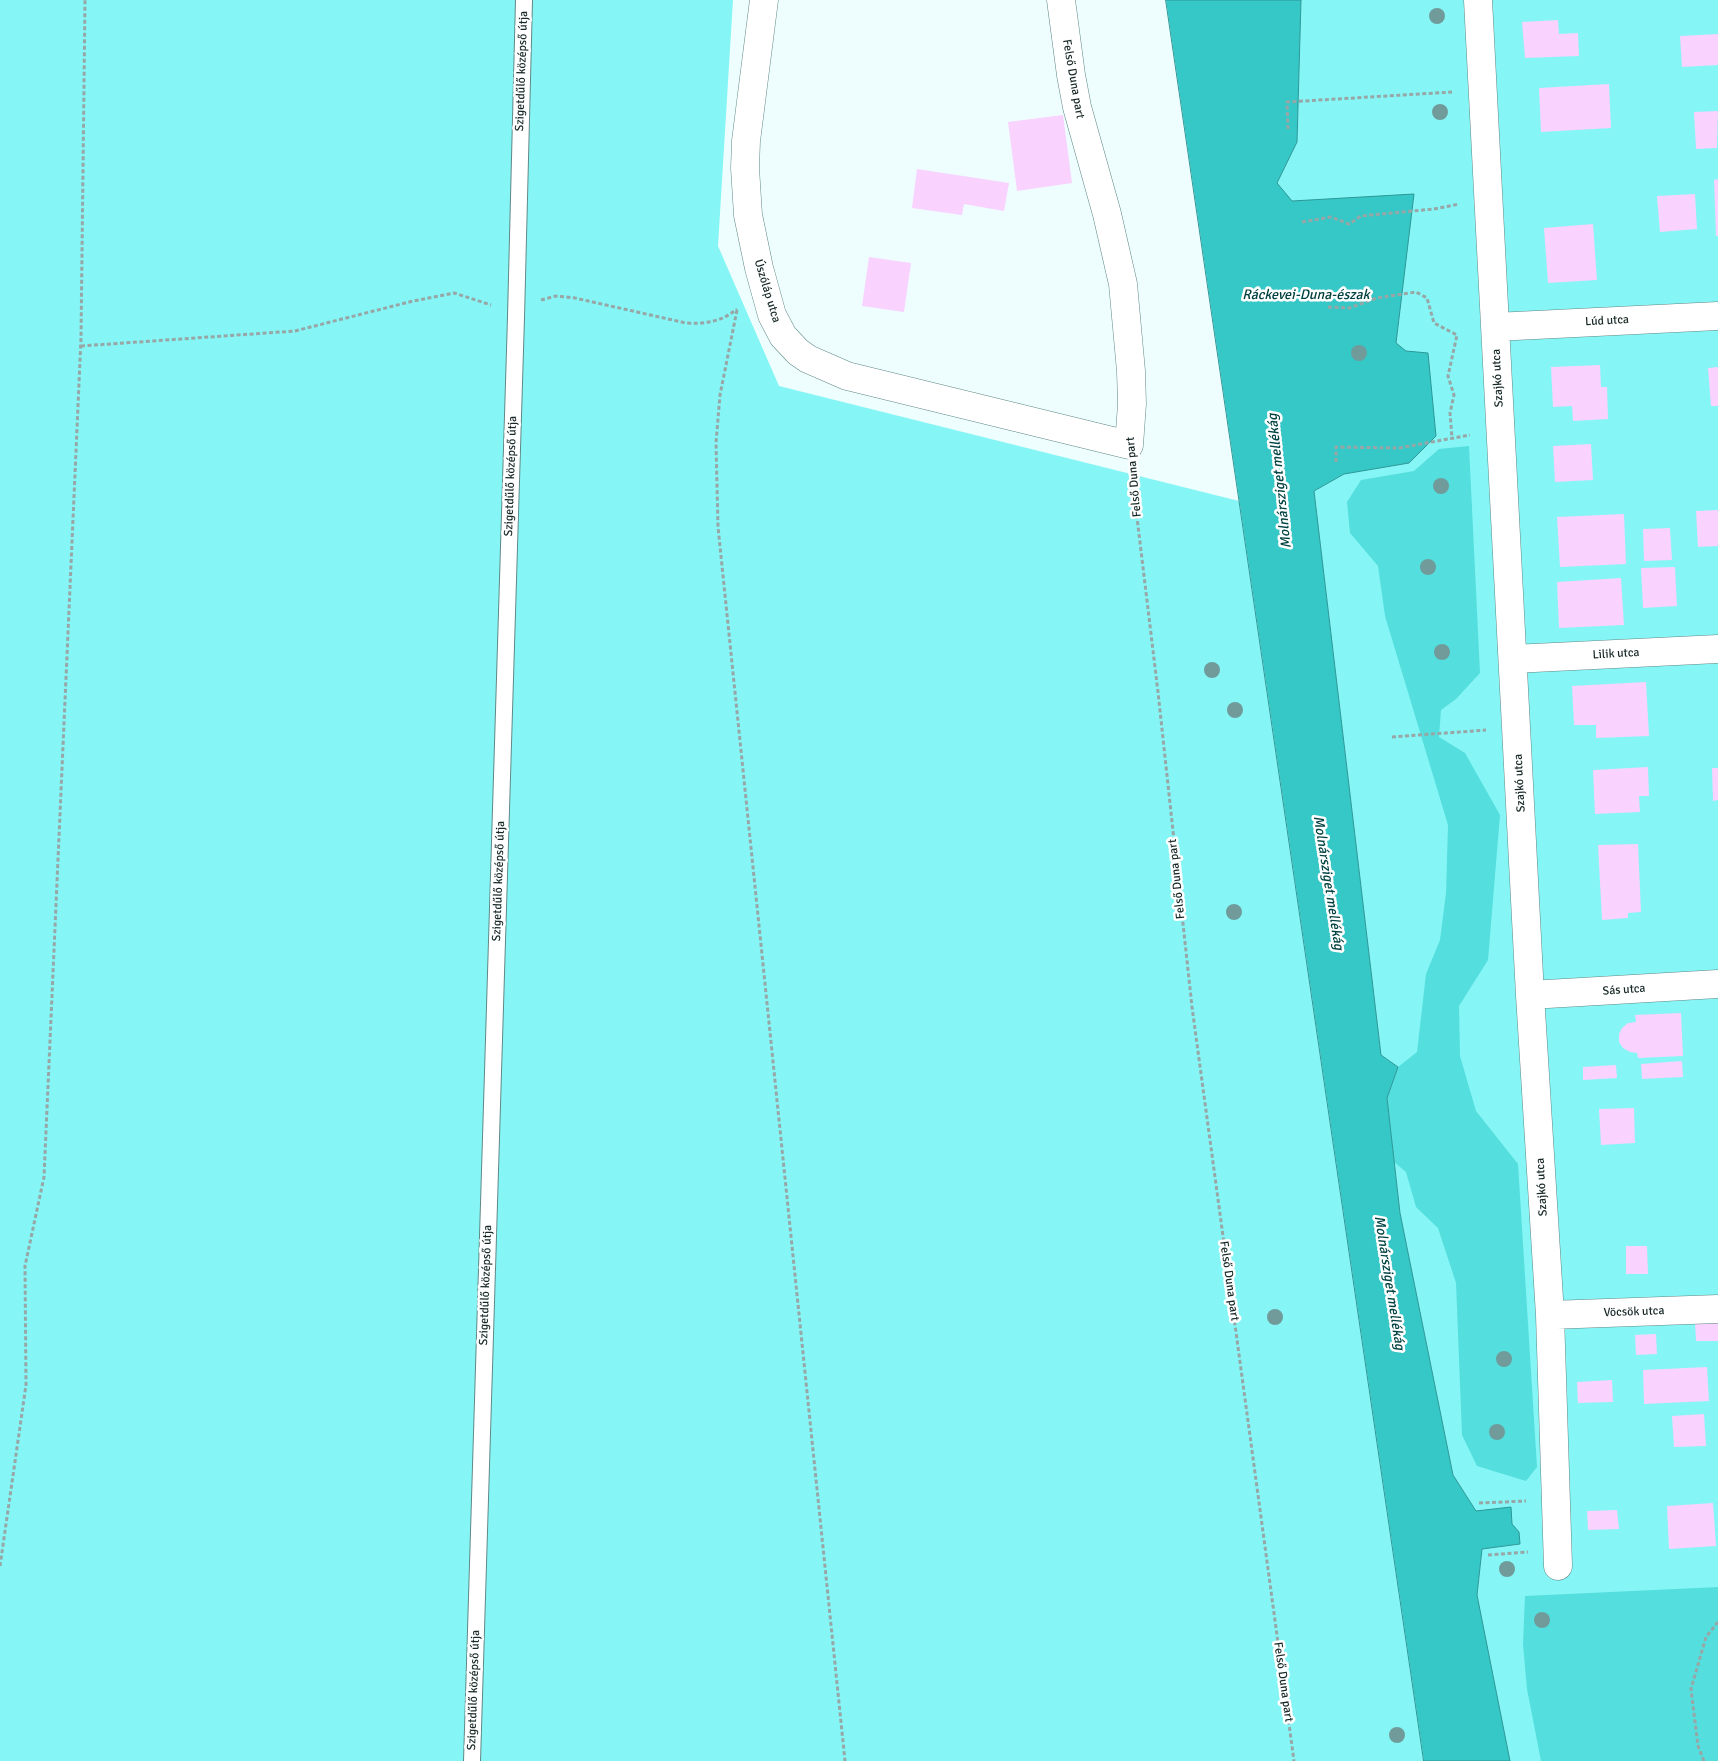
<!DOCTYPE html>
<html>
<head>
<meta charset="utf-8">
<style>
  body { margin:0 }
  canvas { display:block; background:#eefefe }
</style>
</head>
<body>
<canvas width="1718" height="1761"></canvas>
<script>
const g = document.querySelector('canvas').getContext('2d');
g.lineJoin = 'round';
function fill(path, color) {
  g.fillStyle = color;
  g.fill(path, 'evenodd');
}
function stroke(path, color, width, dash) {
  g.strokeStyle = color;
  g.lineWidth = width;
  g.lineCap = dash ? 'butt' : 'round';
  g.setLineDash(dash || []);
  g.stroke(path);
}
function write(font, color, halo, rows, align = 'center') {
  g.font = font + ' Signika,sans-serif';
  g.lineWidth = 5;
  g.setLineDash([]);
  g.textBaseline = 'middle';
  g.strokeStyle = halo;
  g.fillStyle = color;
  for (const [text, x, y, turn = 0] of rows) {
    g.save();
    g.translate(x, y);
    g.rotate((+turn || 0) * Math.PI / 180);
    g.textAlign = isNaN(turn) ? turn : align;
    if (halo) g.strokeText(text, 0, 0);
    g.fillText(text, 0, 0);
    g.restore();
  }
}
const green = new Path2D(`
  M0 0H733L718 246 779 386 1239 501 1424 1761H0Z
  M1301 0H1718V1761H1510L1477 1595 1482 1549 1520 1544 1476 1511 1453 1475 1400 1213 1387 1098 1398 1067 1381 1055 1314 491 1344 474 1277 182 1297 142Z`);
const forest = new Path2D(`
  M1469 446 1480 673 1456 699 1441 710 1439 737 1465 753 1500 815 1488 960 1459 1006 1460 1056 1476 1111 1518 1164 1537 1467 1526 1481 1477 1466 1462 1435 1456 1283 1438 1228 1416 1207 1406 1172 1394 1162 1387 1098 1398 1067 1417 1052 1426 974 1440 940 1446 893 1448 825 1385 616 1378 566 1350 533 1347 502 1361 480 1414 471 1439 449Z
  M1718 1587V1761H1541L1527 1689 1523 1644 1525 1596Z`);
const water = new Path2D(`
  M1166 0H1301L1297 142 1277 183 1292 201 1414 194 1396 343 1406 351 1428 353 1436 436 1409 463 1344 474 1314 491 1381 1055 1398 1067 1387 1098 1400 1213 1453 1475 1476 1511 1511 1507 1512 1524 1519 1532 1520 1544 1482 1549 1477 1595 1510 1761H1424Z`);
const building = new Path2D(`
  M1558 20 1559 34 1578 33 1579 56 1525 58 1522 22Z
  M1718 34V65L1682 67 1680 36Z
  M1609 84 1611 128 1541 132 1539 88Z
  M1718 111 1717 148 1696 149 1694 112Z
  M1063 115 1072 183 1017 191 1008 122Z
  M917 169 1009 183 1004 211 964 204 962 215 912 208Z
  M1718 179V236H1716L1714 180Z
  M1695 194 1697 229 1660 232 1657 196Z
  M1593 224 1597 280 1548 283 1544 228Z
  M869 257 911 263 904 312 862 306Z
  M1600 365 1601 387H1607L1608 419 1573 421 1572 406 1553 407 1551 367Z
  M1718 367V406H1711L1708 368Z
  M1591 444 1593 480 1555 482 1553 446Z
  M1718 510V546L1698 547 1696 511Z
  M1624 514 1626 564 1560 567 1557 517Z
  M1670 528 1672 560 1644 561 1643 529Z
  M1675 567 1677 606 1643 608 1641 568Z
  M1621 578 1624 625 1559 628 1557 582Z
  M1646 682 1649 736 1596 738V725H1574L1572 686Z
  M1648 767 1649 796H1639L1640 812 1595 814 1593 770Z
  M1712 768H1718V800L1713 801Z
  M1638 844 1641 912 1628 913V918L1602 920 1598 845Z
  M1681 1013 1683 1056 1638 1058 1637 1053 1630 1052 1623 1048 1619 1042V1034L1622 1028 1628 1023 1636 1022 1635 1015Z
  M1682 1061 1683 1077 1642 1079 1641 1064Z
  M1616 1065 1617 1078 1583 1080V1067Z
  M1634 1108 1635 1143 1601 1145 1599 1109Z
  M1626 1246H1647L1648 1274H1626Z
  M1695 1323H1718V1341H1696Z
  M1656 1334 1657 1354 1636 1355 1635 1335Z
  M1707 1367 1709 1401 1644 1404 1643 1370Z
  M1612 1380 1613 1402 1578 1403 1577 1382Z
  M1704 1414 1706 1446 1674 1447 1672 1416Z
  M1713 1503 1716 1546 1669 1549 1667 1506Z
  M1617 1510 1619 1529 1588 1530 1587 1511Z`);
const path = new Path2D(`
  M1288 129 1287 102 1452 92
  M1302 222 1331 217 1349 224 1361 216 1434 209 1459 204
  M541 300 556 296 575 298 686 323C706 324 721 322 737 309
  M1328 307 1349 308 1377 298 1416 292 1427 298 1434 323 1457 335 1448 376 1454 395 1450 413 1452 438
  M737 310 720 395 716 443 718 527 845 1761
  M81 346 295 331 413 301 454 293 491 305
  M1336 462V447L1399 448 1470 435
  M1132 476 1158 692 1192 1007 1294 1761
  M1392 737 1486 730
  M1479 1503 1526 1501
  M1488 1555 1528 1552
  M0 1566 26 1385 25 1266 44 1177 81 338 85 0
  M1704 1761 1698 1746 1691 1689 1706 1637 1718 1622`);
const service = new Path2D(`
  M472 1761 516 317 524 0`);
const minor = new Path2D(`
  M764 0 746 141 745 168 748 215 759 268 772 315 783 336 798 352 808 359 847 376 1129 445 1132 404 1131 371 1123 284 1107 214 1077 107 1071 75 1061 0
  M1478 0 1530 995 1550 1315 1558 1566
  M1495 327 1718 316
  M1513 659 1718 649
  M1530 995 1718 984
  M1550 1315 1718 1309`);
const trees = [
  [1437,16],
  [1440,112],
  [1359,353],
  [1441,486],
  [1428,567],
  [1442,652],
  [1212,670],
  [1235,710],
  [1234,912],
  [1275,1317],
  [1504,1359],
  [1497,1432],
  [1507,1569],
  [1542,1620],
  [1397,1735]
];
const streetNames = [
  ["Szigetdűlő középső útja",522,71,-88],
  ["Felső Duna part",1073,79,80],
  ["Úszóláp utca",767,291,73],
  ["Lúd utca",1607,321,-3],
  ["Szajkó utca",1498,378,-93],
  ["Szigetdűlő középső útja",511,476,-88],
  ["Felső Duna part",1134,477,-95],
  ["Lilik utca",1616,654,-3],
  ["Szajkó utca",1520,783,-93],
  ["Felső Duna part",1177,879,-96],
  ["Szigetdűlő középső útja",499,881,-88],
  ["Sás utca",1624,990,-4],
  ["Szajkó utca",1542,1187,-93],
  ["Felső Duna part",1229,1281,82],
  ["Szigetdűlő középső útja",486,1285,-88],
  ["Vöcsök utca",1634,1312,-2],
  ["Felső Duna part",1283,1682,82],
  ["Szigetdűlő középső útja",474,1690,-88]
];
const waterNames = [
  ["Ráckevei-Duna-észak",1306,295],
  ["Molnársziget mellékág",1280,481,-96],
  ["Molnársziget mellékág",1328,883,81],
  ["Molnársziget mellékág",1389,1283,81]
];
fill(green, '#85f6f5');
fill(forest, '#55dede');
fill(water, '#36c7c7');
stroke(water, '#2d9897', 1);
fill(building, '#f9d2fd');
stroke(service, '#608887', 18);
stroke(minor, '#608887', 29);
stroke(path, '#97a7a7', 3, [4, 2.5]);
stroke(service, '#fff', 16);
stroke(minor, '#fff', 28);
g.fillStyle = '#719b9b';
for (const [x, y] of trees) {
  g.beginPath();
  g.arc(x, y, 8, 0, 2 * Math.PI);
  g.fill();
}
write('12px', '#182928', '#fff', streetNames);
write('italic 14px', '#004141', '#fff', waterNames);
</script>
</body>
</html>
